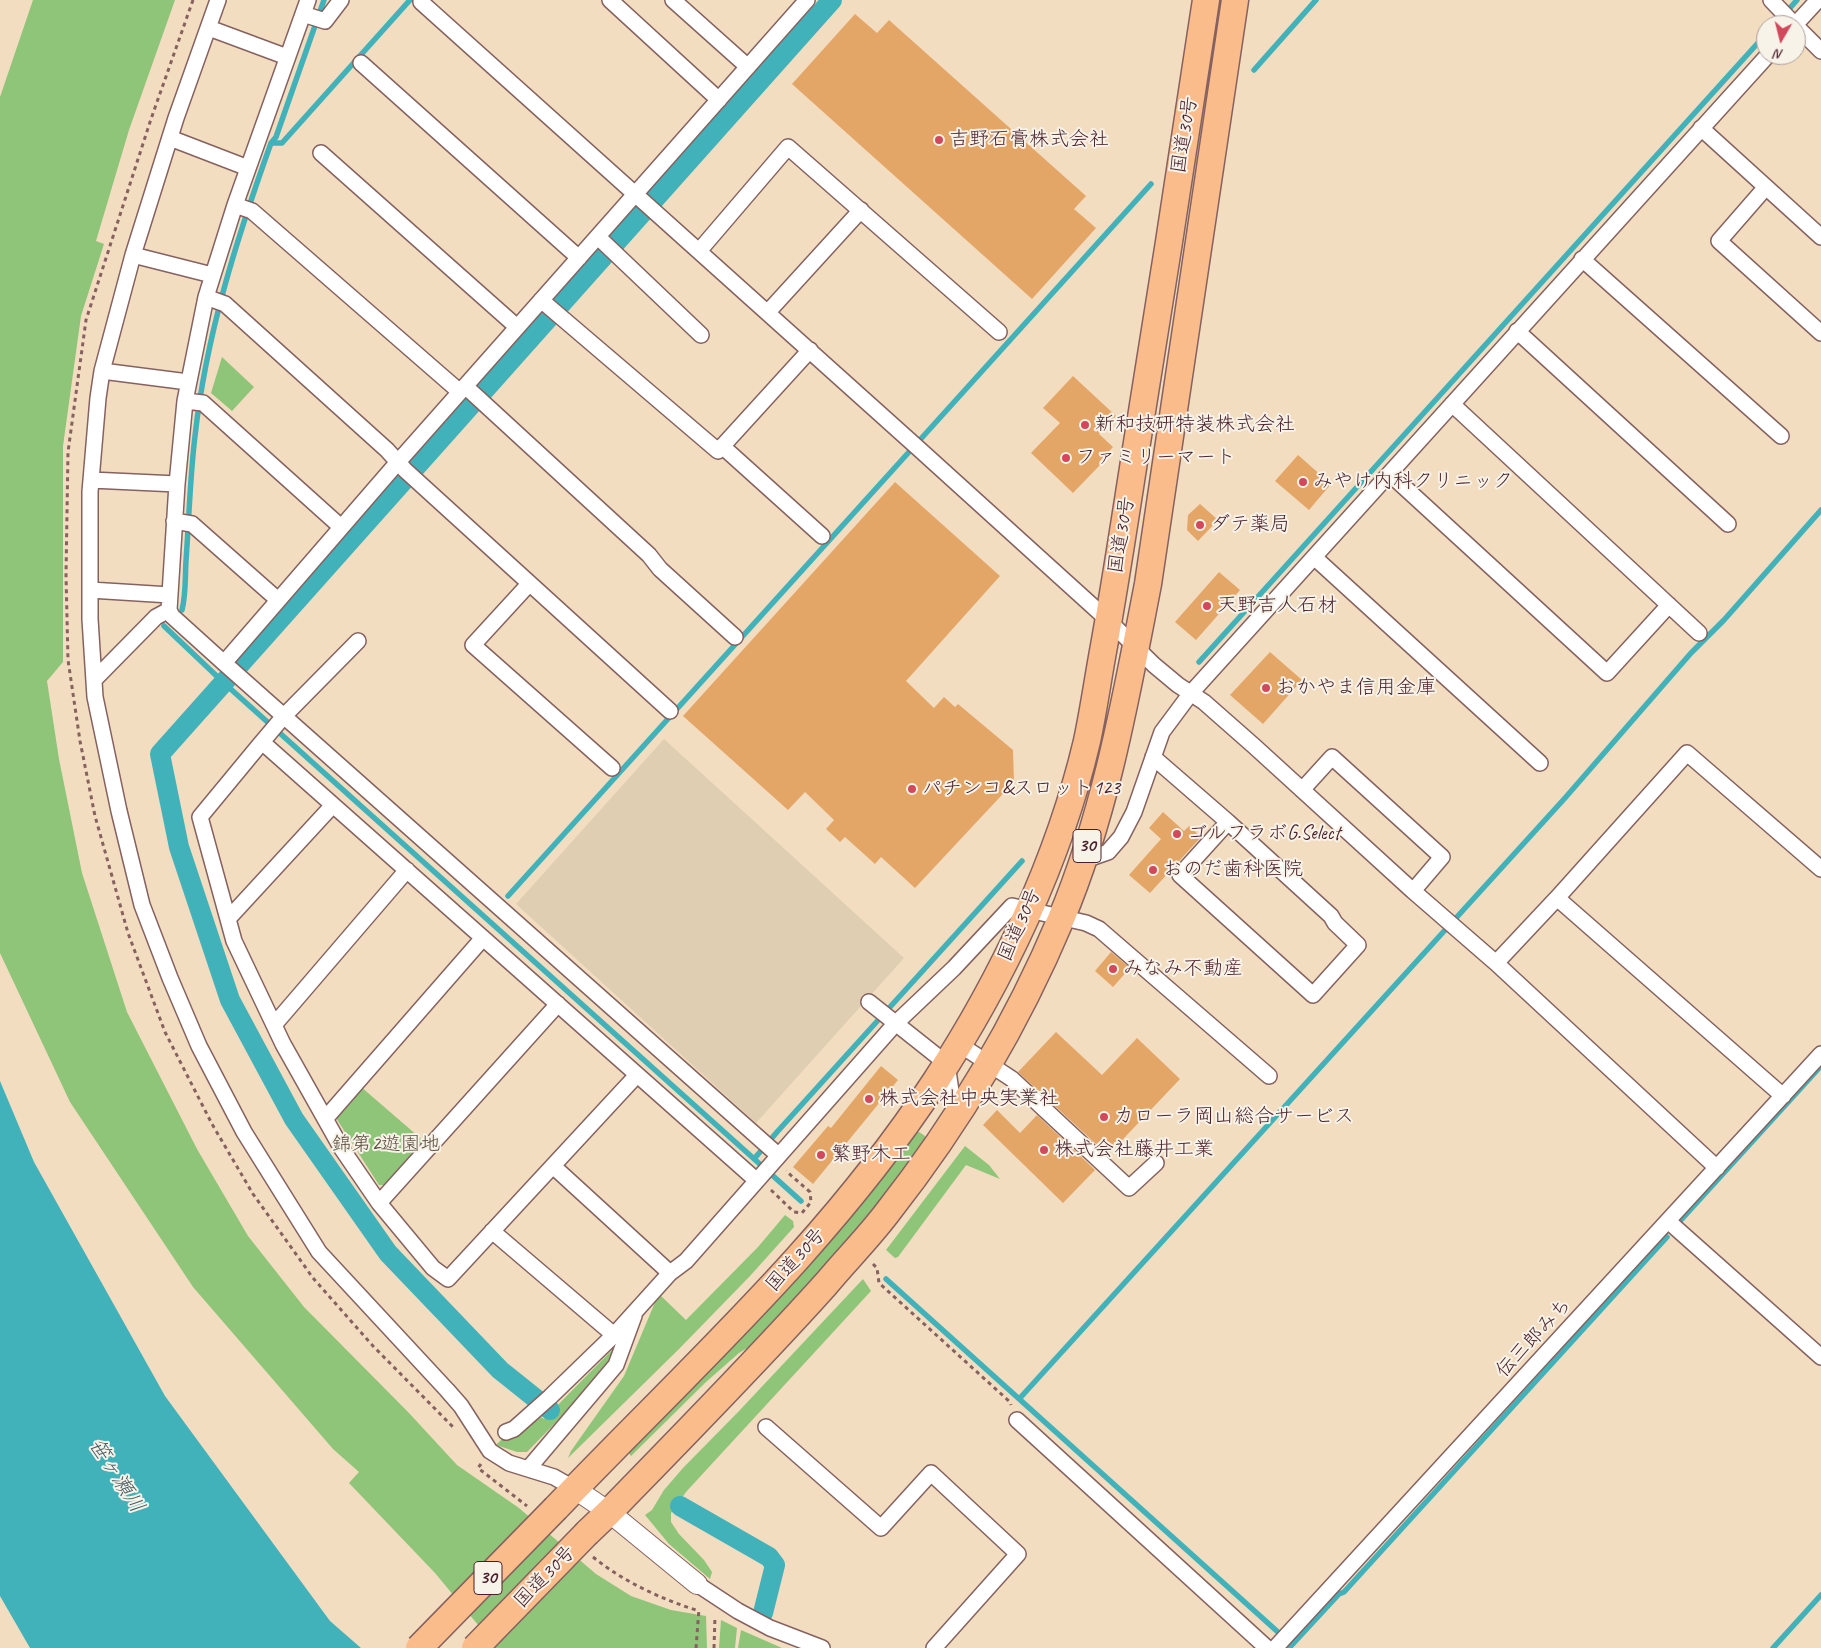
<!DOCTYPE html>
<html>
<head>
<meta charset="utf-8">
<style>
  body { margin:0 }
  #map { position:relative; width:1821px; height:1648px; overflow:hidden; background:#f2ddc0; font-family:Caveat,sans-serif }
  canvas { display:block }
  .north { position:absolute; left:1756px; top:15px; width:50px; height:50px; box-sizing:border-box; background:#f7f3e8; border:1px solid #b29e9c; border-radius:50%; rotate:188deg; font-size:14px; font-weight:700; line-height:20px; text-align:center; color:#4a1f2b }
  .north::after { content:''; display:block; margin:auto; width:18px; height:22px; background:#d1495b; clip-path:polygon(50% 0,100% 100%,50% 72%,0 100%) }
</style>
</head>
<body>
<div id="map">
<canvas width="1821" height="1648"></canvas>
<div class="north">N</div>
</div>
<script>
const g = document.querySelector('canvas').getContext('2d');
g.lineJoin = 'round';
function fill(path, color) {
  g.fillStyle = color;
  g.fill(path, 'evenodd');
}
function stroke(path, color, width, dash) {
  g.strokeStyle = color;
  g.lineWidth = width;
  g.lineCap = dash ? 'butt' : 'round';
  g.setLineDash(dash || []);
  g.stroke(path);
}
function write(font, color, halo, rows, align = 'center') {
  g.font = font + ' Caveat,"Klee One",sans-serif';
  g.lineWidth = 4;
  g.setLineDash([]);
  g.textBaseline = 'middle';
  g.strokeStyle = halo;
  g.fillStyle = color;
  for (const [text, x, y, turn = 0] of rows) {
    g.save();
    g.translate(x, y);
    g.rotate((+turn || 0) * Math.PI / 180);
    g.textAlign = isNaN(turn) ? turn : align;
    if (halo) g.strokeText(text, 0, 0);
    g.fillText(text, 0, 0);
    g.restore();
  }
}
const built = new Path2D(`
  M664 739 904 958 756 1123 516 904Z`);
const green = new Path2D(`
  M33 0H175L129 130 96 241 104 244 81 316 63 446V662L47 681 59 759 82 873 127 1012 197 1149 248 1236 304 1307 409 1413 457 1465 519 1508 596 1574 631 1596 671 1610 706 1616 707 1648H495L493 1643 435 1573 349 1483 359 1472 333 1449 193 1287 70 1102 0 953V97Z
  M222 357 254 387 232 411 211 393Z
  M360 1086 426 1143 388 1185H379L336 1118 338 1108Z
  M919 1132 925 1136V1142L881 1199 799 1296 749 1347 739 1353 706 1382 631 1456 626 1449C700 1378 774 1307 841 1229 867 1199 891 1166 915 1133Z
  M965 1146 989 1165 1000 1179 966 1165 898 1257 895 1258 886 1250Z
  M785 1215 793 1221 794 1227 750 1276 679 1349 568 1458 571 1451 624 1376 656 1300 660 1295 686 1320 758 1247Z
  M863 1279 871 1291 686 1492 671 1513V1522L679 1534 704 1560 712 1572 710 1579 669 1544 645 1515 652 1510 664 1490 683 1468 739 1411Z
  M613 1349 612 1358 598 1379 527 1452H517L496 1445 505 1436H517L541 1417 544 1419Z
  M721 1620 737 1628 735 1648H719Z
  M741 1630 782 1648H738Z`);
const water = new Path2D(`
  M0 1081 34 1162 165 1396 330 1621 361 1648H30L0 1596Z`);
const stream = new Path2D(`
  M1775 25 1797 0
  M1254 70 1316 0
  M271 143H282L410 0
  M182 610C186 595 185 577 186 561 189 519 190 477 195 436 206 335 237 238 271 143L276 137 324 0
  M164 626 224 683 801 1201
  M1199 662 1766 34
  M508 896 1151 184
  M754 1159 777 1132 1022 861
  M1681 1220 1821 1066
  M886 1279 1279 1633
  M1020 1398 1565 798 1691 653 1724 620 1821 510
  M1289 1648 1339 1594 1344 1592 1667 1237
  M1773 1648 1821 1595`);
const canal = new Path2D(`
  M550 1410 500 1370 388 1253 294 1119 230 1000 179 847 160 754 832 0
  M680 1506 769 1557 775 1565 763 1613`);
const building = new Path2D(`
  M855 14 877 33 889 20 1086 196 1074 209 1096 228 1032 299 792 84Z
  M1073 376 1116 416 1099 434 1113 447 1099 462 1101 464 1073 493 1031 453 1060 423 1043 408Z
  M1298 455 1331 484 1309 510 1275 481Z
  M895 482 1000 576 906 681 934 708 944 697 955 707 958 704 1013 750 1014 782 915 888 881 857 875 864 845 837 840 842 826 829 834 820 805 792 788 810 683 716Z
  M1200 504 1218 520 1198 541 1187 530 1188 515Z
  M1219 572 1240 590 1196 640 1175 622Z
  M1270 652 1302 680 1263 724 1230 695Z
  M1163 812 1184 831 1189 826 1201 837 1150 893 1129 875 1161 839 1149 828Z
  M1111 952 1130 968 1113 987 1095 971Z
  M1056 1032 1102 1075 1137 1038 1180 1079 1108 1155 1018 1072Z
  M881 1066 898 1080 813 1184 793 1167 828 1126 831 1128Z
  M997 1110 1020 1133 1037 1115 1095 1170 1063 1203 983 1125Z`);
const path = new Path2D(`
  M193 0 151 119 86 320 68 452 66 575 68 660 80 741 95 816 128 933 165 1032 212 1124 253 1194 313 1278 373 1346 454 1428
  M771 1190 794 1212 802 1213 811 1202 810 1192 786 1171
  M873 1264 877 1268 879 1283 1010 1402 1011 1405
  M481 1464 478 1468 527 1506
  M593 1557C624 1582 661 1599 699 1611
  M696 1648 699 1609
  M714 1648 715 1616`);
const minor = new Path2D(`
  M218 0 176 118 133 255 102 371 98 398 90 492V619L95 697 119 811 142 905 170 978 199 1046 244 1132 319 1252 447 1390 461 1406 490 1451 509 1463 554 1477 575 1489
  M610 0 719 100
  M673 0 748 67
  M1771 0 1795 25
  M421 2 918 448 1109 621 1154 665 1178 685 1204 702 1254 746 1413 891 1496 963 1717 1168
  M303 14 325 21 341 0
  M1795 25 1818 0
  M1796 26 1821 51
  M209 28 287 57
  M361 63 579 258
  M1701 128 1821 237
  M170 138 248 168
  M321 153 517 327
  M1766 187 1719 241 1821 333
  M235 205 252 211 460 392
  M598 237 701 335
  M699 251 788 147 999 332
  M133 255 212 275
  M1582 259 1781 436
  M206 297 225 304 387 450 405 470 670 711
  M541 300 718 451 810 350
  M768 312 861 210
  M1517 331 1728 524
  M102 371 188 382
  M465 386 649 555 660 569 735 637
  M185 401 203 403 341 527
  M1452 404 1699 633
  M722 446 822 536
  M1390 474 1607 673 1669 605
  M91 480 177 484
  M174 521 192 524 278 600
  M1314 557 1540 763
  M529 584 473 645 612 768
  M90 590 170 595
  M169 610 172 616 224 663 778 1155
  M224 663 398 462 807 0
  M94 680 156 617 169 610 177 484 185 401 206 297 235 205 308 0
  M262 742 284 716 358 641
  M1153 757 1228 822 1331 916 1335 923 1358 945 1313 995 1180 875 1228 822
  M1302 790 1332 757 1442 857 1413 891
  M1082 861 1108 852 1121 837 1134 812 1162 732 1191 693 1768 55
  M228 919 333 805
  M1496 963 1557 898
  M869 1002 947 1064 955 1118
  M274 1025 407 870
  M959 1044 1012 1079 1129 1188 1156 1163
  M637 1075 448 1279 433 1268 379 1203 342 1149 283 1044 234 941 200 817 262 742 756 1180
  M1783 1096 1557 898 1687 753 1821 869
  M325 1119 483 938
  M553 1166 670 1273
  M379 1203 558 1004
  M1668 1221 1821 1357
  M492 1231 614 1335
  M1017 1420 1267 1648
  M766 1427 881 1528 931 1473 1018 1554 934 1648
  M506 1432 514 1429 550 1397 614 1335 670 1273 686 1261 895 1024 954 968 1012 906 1086 923 1099 929 1269 1076
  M528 1469 616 1365 634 1316
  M697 1584 738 1611 770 1628 822 1648
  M1275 1648 1821 1054`);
const tertiary = new Path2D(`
  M575 1489 609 1512 697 1584`);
const trunk = new Path2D(`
  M556 1508C689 1369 829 1244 935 1082 1002 980 1059 860 1087 741 1093 713 1097 685 1102 657 1116 581 1127 505 1139 430 1162 287 1185 143 1206 0
  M587 1533 609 1512C682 1437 756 1362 826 1284 846 1260 868 1238 887 1213 957 1124 1017 1024 1061 919 1106 812 1126 697 1148 584L1235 0`);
const trunkBridge = new Path2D(`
  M419 1648 556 1508
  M475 1648 587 1533`);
const markers = [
  [939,140,5,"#d1495b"],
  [1085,425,5,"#d1495b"],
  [1066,458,5,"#d1495b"],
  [1303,482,5,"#d1495b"],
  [1200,525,5,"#d1495b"],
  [1207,606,5,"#d1495b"],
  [1266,688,5,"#d1495b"],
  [912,789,5,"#d1495b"],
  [1177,834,5,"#d1495b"],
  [1153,870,5,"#d1495b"],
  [1113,969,5,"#d1495b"],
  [869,1099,5,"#d1495b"],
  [1104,1117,5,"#d1495b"],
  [1044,1150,5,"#d1495b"],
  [821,1155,5,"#d1495b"]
];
const shields = [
  [1087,846,28],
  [488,1578,28]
];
const shieldNames = [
  ["30",1087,846],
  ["30",488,1578]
];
const streetNames = [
  ["国道30号",1185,135,-81],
  ["国道30号",1122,535,-81],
  ["国道30号",1020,925,-66],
  ["国道30号",796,1260,-48],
  ["伝三郎みち",1534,1338,-47],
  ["国道30号",545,1577,-46]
];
const poiNames = [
  ["吉野石膏株式会社",949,140],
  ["新和技研特装株式会社",1095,425],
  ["ファミリーマート",1076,458],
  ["みやけ内科クリニック",1313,482],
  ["ダテ薬局",1210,525],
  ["天野吉人石材",1217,606],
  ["おかやま信用金庫",1276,688],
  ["パチンコ&スロット123",922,789],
  ["ゴルフラボG.Select",1187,834],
  ["おのだ歯科医院",1163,870],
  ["みなみ不動産",1123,969],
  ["株式会社中央実業社",879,1099],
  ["カローラ岡山総合サービス",1114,1117],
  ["株式会社藤井工業",1054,1150],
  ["繁野木工",831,1155]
];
const parkNames = [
  ["錦第2遊園地",386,1145]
];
const waterNames = [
  ["笹ヶ瀬川",116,1476,57]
];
fill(built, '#dfceb1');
fill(green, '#8ec578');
fill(water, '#41b2ba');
stroke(stream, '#41b2ba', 5.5);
stroke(canal, '#41b2ba', 20);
fill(building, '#e4a667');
stroke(minor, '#85625f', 18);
stroke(tertiary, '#85625f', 22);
stroke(trunk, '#85625f', 29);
stroke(path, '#85625f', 3, [4, 4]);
stroke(minor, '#fff', 15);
stroke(tertiary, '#fff', 20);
stroke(trunk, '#fabc8b', 26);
stroke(trunkBridge, '#85625f', 29, []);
stroke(trunkBridge, '#fabc8b', 26);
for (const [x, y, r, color] of markers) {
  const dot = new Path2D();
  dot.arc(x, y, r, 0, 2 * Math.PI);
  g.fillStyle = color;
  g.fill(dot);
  stroke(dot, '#f7f3e8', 2);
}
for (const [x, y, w] of shields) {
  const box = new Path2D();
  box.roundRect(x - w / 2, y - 16.5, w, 33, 4);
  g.fillStyle = '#f7f3e8';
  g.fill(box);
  stroke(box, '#4a1f2b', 1);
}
write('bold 19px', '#4a1f2b', null, shieldNames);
write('20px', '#4a1f2b', '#f7f3e8', streetNames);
write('20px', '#4a1f2b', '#f7f3e8', poiNames, 'left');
write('20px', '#5e5142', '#f7f3e8', parkNames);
write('italic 21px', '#465a64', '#f7f3e8', waterNames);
</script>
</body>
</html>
